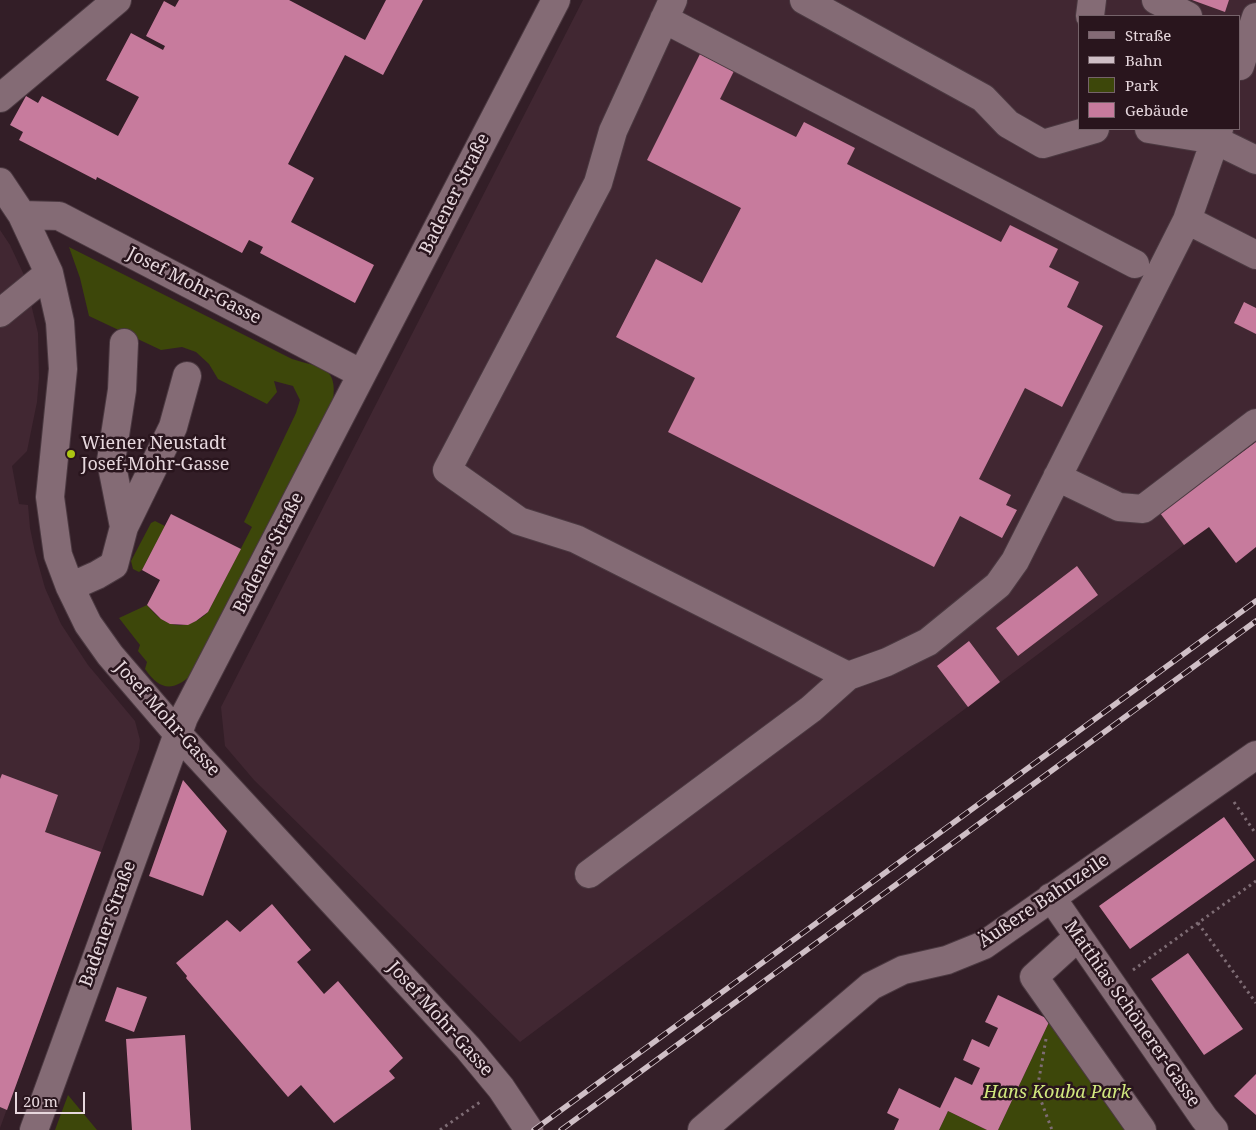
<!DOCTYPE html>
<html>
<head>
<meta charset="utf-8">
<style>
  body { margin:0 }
  #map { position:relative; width:1256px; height:1130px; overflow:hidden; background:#331e27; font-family:"Noto Serif",serif }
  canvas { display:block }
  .legend { position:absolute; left:1078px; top:15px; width:162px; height:115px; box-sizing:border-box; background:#29151d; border:1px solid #75636a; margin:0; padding:6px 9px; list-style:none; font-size:15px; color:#e7d8de }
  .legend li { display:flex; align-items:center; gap:10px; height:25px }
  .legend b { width:25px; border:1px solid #75636a }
  .scale { position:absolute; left:15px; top:1092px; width:70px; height:22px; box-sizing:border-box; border:2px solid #e7d8de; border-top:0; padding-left:6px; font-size:15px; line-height:18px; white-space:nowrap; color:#e7d8de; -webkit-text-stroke:4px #29151d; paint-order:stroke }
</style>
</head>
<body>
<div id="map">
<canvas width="1256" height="1130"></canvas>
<ul class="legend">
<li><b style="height:6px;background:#846b75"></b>Straße</li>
<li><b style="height:6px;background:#cfbfc6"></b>Bahn</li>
<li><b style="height:14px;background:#3d470a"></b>Park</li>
<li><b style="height:14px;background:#c77b9d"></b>Gebäude</li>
</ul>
<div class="scale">20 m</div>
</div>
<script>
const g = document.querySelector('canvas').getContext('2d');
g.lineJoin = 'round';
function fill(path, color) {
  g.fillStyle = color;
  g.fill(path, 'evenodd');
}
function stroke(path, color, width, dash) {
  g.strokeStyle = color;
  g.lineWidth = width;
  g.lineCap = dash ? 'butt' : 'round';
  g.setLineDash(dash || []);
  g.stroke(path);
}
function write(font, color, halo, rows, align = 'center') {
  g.font = font + ' "Noto Serif",serif';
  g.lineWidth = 5;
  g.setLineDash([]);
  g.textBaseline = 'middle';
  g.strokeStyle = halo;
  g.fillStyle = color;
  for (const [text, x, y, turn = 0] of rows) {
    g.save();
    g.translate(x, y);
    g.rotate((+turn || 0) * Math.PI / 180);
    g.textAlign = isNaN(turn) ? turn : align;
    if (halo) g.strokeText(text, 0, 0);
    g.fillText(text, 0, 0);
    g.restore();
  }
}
const built = new Path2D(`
  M583 0H1256V491L520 1042 254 780 225 746 221 707ZM1080 16H1240V129H1080Z
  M0 230 10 245 24 275 38 333 39 378 37 402 27 451 12 466 19 504 28 505 30 528 35 552 45 588 61 624 88 665 135 721 140 740 139 749 0 1128Z`);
const green = new Path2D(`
  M69 247 292 359C320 368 338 365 333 401L191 675C173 692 159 690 145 669L147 662 138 651 140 645 119 618 147 605C165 628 186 633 208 612L252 527 244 522 296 413 300 400 293 386 274 381 277 392 267 404 218 379 209 364 196 352 182 347 161 350 89 316 80 278Z
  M155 521 165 526 142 570 139 572 133 569 131 561 151 523Z
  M1050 1020 1128 1130H998Z
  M68 1095 97 1130H55Z
  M948 1111 987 1130H939Z`);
const building = new Path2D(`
  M179 0H289L365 40 386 0H423L383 75 345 55 288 164 314 178 291 222 374 265 355 303 260 253 263 247 249 240 242 253 97 177 96 180 19 140 23 132 10 125 26 96 38 103 42 96 118 136 139 97 106 80 131 33 163 50 165 46 146 36 164 1 175 7Z
  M1192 0H1229L1225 12Z
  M700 54 734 71 720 99 796 137 804 122 855 148 847 164 1001 242 1010 225 1058 249 1049 267 1079 282 1067 307 1103 326 1062 407 1025 388 979 479 1011 495 1006 505 1017 510 1002 538 960 516 934 567 668 432 695 378 616 337 656 259 702 283 741 208 647 160Z
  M1244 302 1256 308V334L1234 323Z
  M1256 442V547L1236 563 1209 527 1184 545 1160 513Z
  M171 514 241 549 208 612 196 621 188 625 170 624 161 619 147 605 160 580 142 570Z
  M1077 566 1098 595 1018 656 996 628Z
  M969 641 1000 682 968 707 937 666Z
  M2 774 58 795 45 832 101 852 7 1110 0 1107V779Z
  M183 780 227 831 203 896 149 876Z
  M1224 817 1255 860 1130 949 1099 906Z
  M272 904 311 950 297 962 324 994 338 981 403 1058 389 1071 395 1078 334 1123 301 1085 288 1097 186 978 187 976 176 963 227 920 240 932Z
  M1188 953 1243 1029 1204 1055 1151 979Z
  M117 987 147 997 134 1032 105 1021Z
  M998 995 1050 1020 998 1130H987L948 1111 939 1130H894L899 1119 887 1113 899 1088 940 1108 955 1077 972 1085 980 1068 963 1060 972 1039 989 1047 998 1028 985 1022Z
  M185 1035 191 1130H132L126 1039Z
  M1256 1074V1115L1234 1096Z`);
const path = new Path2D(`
  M1234 802 1256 834
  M1198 923 1256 1003
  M1133 970 1256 881
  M1046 1039 1037 1090 1052 1130
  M440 1130 480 1102`);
const minor = new Path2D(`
  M673 0 613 131 598 183 447 470 519 521 576 539 848 676 887 662 928 642 998 585 1015 561 1187 220 1219 129
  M804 0 983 98 1008 124 1043 144 1095 129
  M1156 0 1188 16
  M1090 16 1092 0
  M664 19 1135 264
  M1240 66 1256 17
  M0 98 117 0
  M1149 129 1215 140 1256 160
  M0 182 22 215 49 273 60 322 63 369 50 497 58 555 70 587 88 624 110 655 177 733 468 1048 501 1088 529 1130
  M22 215 59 216 362 374
  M1187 220 1256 255
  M0 313 49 273
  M1057 477 1119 507 1143 509 1256 423
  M124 527 111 461 122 390 124 343
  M70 587 97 575 114 565 124 527 173 427 187 376
  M589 874 811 709 848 676
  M1051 897 1204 1118 1214 1130
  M1078 937 1034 977 1142 1130
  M34 1130 184 717 556 0
  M702 1130 871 986 903 970 947 960 984 945 1256 755`);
const rail = new Path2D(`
  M534 1130 1256 601
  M561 1130 1256 621`);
const markers = [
  [71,454,5,"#acc613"]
];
const streetNames = [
  ["Badener Straße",455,194,-63],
  ["Josef Mohr-Gasse",194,286,27],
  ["Badener Straße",269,553,-63],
  ["Josef Mohr-Gasse",167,719,48],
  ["Äußere Bahnzeile",1044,901,-34],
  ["Badener Straße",108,924,-70],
  ["Matthias Schönerer-Gasse",1132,1014,55],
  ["Josef Mohr-Gasse",440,1019,48]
];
const poiNames = [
  ["Wiener Neustadt",81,444],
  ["Josef-Mohr-Gasse",81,465]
];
const parkNames = [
  ["Hans Kouba Park",1057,1093]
];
fill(built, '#412732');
fill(green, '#3d470a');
fill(building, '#c77b9d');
stroke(minor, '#4b3941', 30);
stroke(path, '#7e6c74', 3, [2.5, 4]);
stroke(minor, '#846b75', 28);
stroke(rail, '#cfbfc6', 5.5);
stroke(rail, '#29151d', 4, [11]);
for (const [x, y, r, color] of markers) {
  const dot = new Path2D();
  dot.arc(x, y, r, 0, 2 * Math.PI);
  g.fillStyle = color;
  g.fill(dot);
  stroke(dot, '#29151d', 2);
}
write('18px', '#e7d8de', '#29151d', streetNames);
write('18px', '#e7d8de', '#29151d', poiNames, 'left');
write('italic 18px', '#d1e87e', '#29151d', parkNames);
</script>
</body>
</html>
